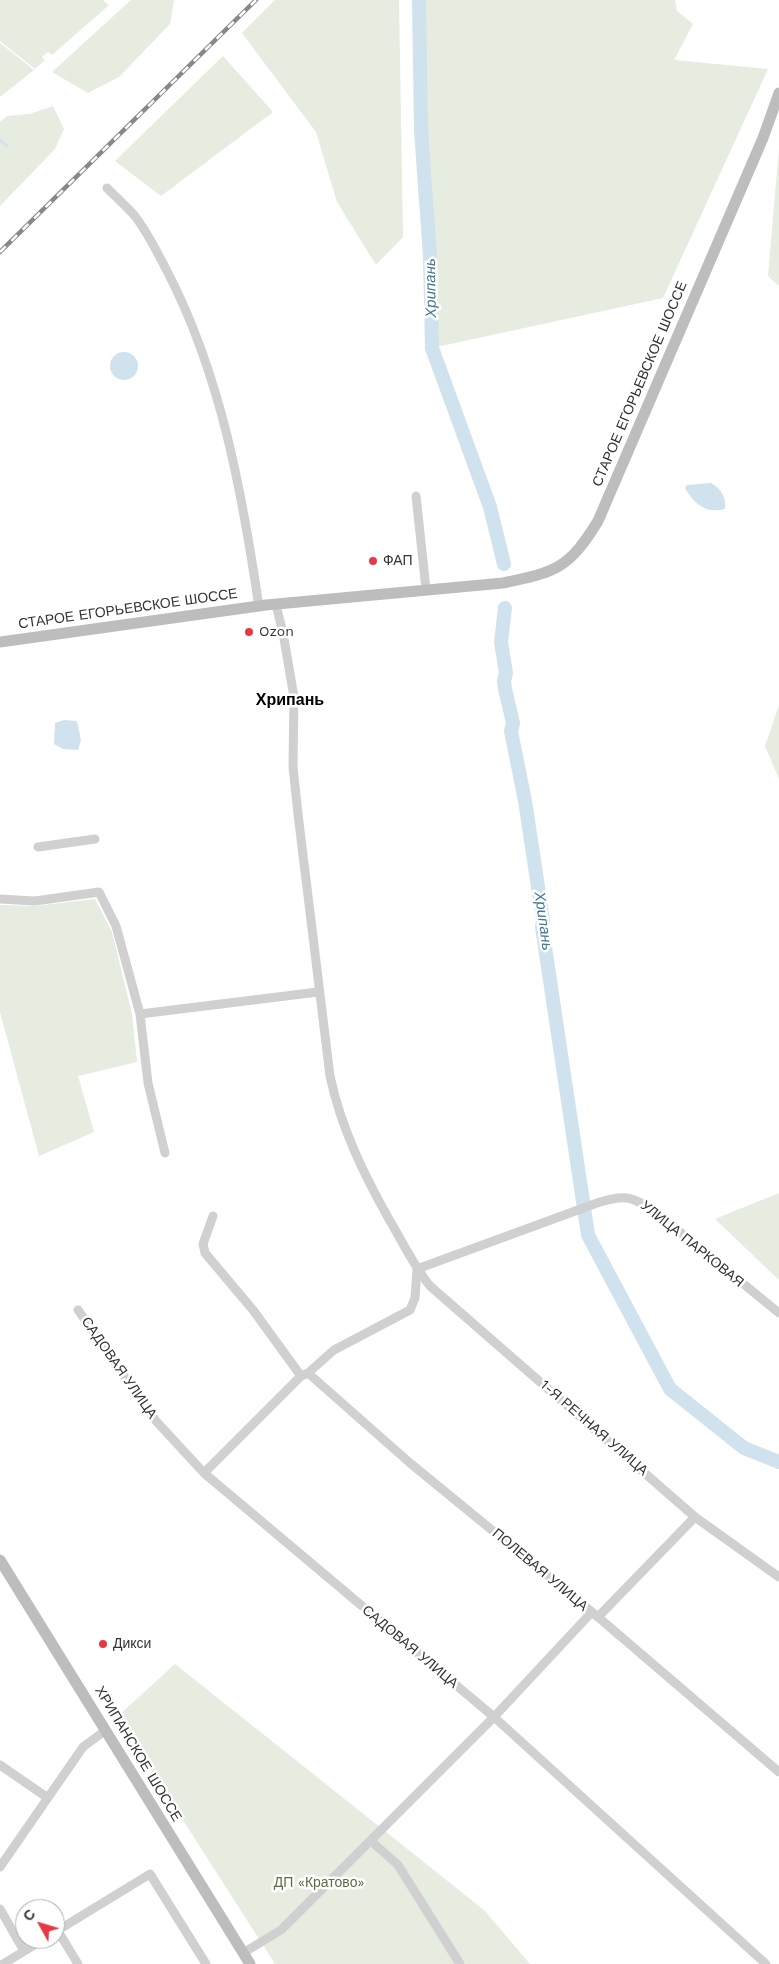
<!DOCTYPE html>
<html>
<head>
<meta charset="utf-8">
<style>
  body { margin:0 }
  #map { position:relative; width:779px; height:1964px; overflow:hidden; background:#fff; font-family:"Work Sans",sans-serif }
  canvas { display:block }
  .north { position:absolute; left:15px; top:1899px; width:50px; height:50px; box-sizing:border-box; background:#fff; border:1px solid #adadad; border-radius:50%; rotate:309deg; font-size:14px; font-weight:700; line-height:20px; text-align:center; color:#333 }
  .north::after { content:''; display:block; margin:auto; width:18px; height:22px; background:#e63946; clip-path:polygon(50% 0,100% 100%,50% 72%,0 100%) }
</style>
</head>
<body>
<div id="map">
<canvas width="779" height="1964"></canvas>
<div class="north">С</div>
</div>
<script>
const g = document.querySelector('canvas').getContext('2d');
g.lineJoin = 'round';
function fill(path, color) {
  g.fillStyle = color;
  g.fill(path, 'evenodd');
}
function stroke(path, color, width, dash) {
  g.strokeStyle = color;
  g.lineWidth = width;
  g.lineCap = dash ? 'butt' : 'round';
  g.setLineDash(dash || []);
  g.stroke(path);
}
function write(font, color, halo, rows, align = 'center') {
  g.font = font + ' "Work Sans",sans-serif';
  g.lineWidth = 5;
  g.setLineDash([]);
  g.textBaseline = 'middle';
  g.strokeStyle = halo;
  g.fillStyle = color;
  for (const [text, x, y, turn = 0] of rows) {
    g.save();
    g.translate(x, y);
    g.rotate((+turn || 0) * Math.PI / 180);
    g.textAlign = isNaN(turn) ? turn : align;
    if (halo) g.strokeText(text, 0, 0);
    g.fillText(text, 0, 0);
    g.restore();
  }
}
const green = new Path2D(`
  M0 0H103L109 5 52 55 48 52 42 57 45 60 35 69 0 41Z
  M131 0H174L170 24 119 77 88 93 52 72Z
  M275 0H399L403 237 376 265 337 202 316 132 242 33Z
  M419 0H675L677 11 693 24 674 60 768 69 663 298 432 348 430 256 421 130Z
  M0 43 34 70 0 97Z
  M223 56 273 112 161 196 115 161Z
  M53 106 64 129 55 149 0 206V122L7 116 30 114Z
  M779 149V286L768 276Z
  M779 705V779L765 746Z
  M95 899 112 932 132 1014 137 1062 78 1076 94 1132 39 1156 0 1012V905L35 906Z
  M779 1193V1280L715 1219Z
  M175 1664 484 1910 530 1964H275L117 1717Z`);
const water = new Path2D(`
  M110 366a14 14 0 1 1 28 0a14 14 0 1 1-28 0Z
  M711 483C721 488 727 499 725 509 706 514 694 504 685 488L687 485Z
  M64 720 77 721 81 740 78 750 63 749 54 744 55 723Z`);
const stream = new Path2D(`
  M0 140 7 146`);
const river = new Path2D(`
  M419 0 421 130 430 256 432 348 490 507 504 564
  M505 608 501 642 506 673 504 681 505 689 513 723 511 731 525 801 543 920 542 927 588 1235 670 1389 744 1448 779 1462`);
const minor = new Path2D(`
  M107 188C116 197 126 206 134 215 147 231 157 252 167 271 221 375 242 492 259 607
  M416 496 426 589
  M276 605 283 633 294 697 293 767 298 814 330 1076C341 1128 364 1175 390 1221 403 1243 414 1266 430 1286L695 1517 779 1577
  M38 847 95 839
  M0 899 35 901 99 892 116 926 140 1014 148 1083 165 1153
  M140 1014 318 992
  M213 1216 203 1244 205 1253 253 1310 301 1376
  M417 1269 597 1203C626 1194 632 1196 657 1213L779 1313
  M78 1310 156 1421 204 1473 494 1717 766 1964
  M308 1373 334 1350 410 1310 415 1298 417 1269
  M204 1473 301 1376 308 1373 410 1463 598 1617 779 1772
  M598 1617 695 1517
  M0 1765 48 1798
  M371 1841 398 1865 460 1964
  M0 1867 83 1747 106 1730
  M0 1909 24 1951
  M58 1931 78 1964
  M55 1932 150 1874 206 1964
  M243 1953 281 1930 494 1717 591 1613
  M3 1964 44 1939`);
const secondary = new Path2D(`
  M0 642 266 605 503 583C557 572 569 568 598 521L763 138 779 93
  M0 1560 250 1964`);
const rail = new Path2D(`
  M0 252 256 0`);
const markers = [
  [373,561,5,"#e63946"],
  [249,632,5,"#e63946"],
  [103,1644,5,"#e63946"]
];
const streetNames = [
  ["СТАРОЕ ЕГОРЬЕВСКОЕ ШОССЕ",640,384,-67],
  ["СТАРОЕ ЕГОРЬЕВСКОЕ ШОССЕ",128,609,-8],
  ["УЛИЦА ПАРКОВАЯ",692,1244,39],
  ["САДОВАЯ УЛИЦА",119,1368,55],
  ["1-Я РЕЧНАЯ УЛИЦА",594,1428,41],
  ["ПОЛЕВАЯ УЛИЦА",540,1570,40],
  ["САДОВАЯ УЛИЦА",410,1647,40],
  ["ХРИПАНСКОЕ ШОССЕ",138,1754,59]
];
const poiNames = [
  ["ФАП",383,561],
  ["Ozon",259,632],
  ["Дикси",113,1644]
];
const parkNames = [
  ["ДП «Кратово»",319,1883]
];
const waterNames = [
  ["Хрипань",431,288,-91],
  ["Хрипань",543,921,82]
];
const quarterNames = [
  ["Хрипань",290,700]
];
fill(green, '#e6ecdf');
fill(water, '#cfe2ee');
stroke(stream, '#cfe2ee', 2.5);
stroke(river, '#cfe2ee', 14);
stroke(minor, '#d0d0d0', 9);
stroke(secondary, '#bdbdbd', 11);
stroke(rail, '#888', 4.5);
stroke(rail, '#fff', 2.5, [8]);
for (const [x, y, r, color] of markers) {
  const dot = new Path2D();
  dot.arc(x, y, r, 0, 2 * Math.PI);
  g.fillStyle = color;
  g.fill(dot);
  stroke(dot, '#fff', 2);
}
write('14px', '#333', '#fff', streetNames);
write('14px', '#333', '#fff', poiNames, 'left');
write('14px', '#56703f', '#fff', parkNames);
write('italic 15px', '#3f7597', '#fff', waterNames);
write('bold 16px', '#000', '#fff', quarterNames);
</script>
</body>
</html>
